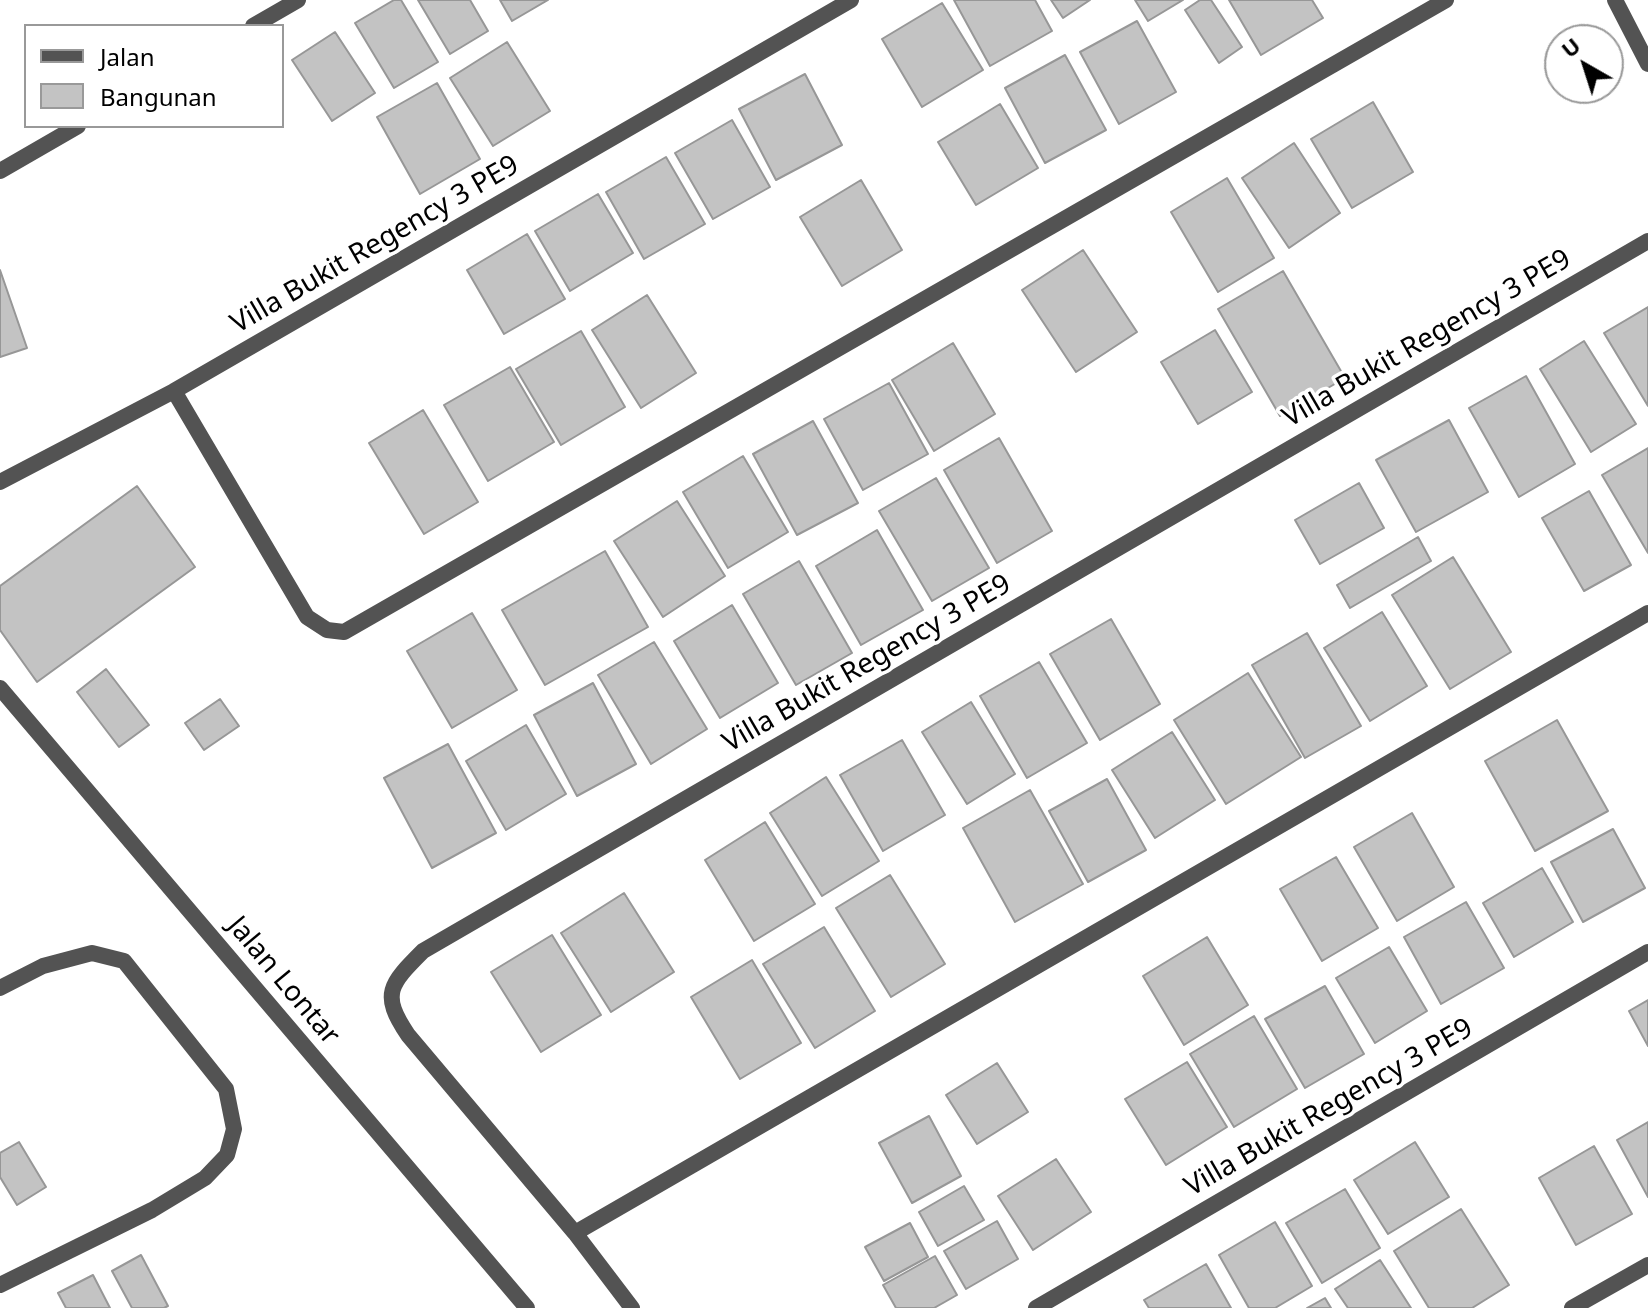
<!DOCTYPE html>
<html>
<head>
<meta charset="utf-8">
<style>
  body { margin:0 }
  #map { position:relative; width:1648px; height:1308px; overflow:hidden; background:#fff; font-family:"Noto Sans",sans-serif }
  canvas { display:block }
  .legend { position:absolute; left:24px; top:24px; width:260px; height:104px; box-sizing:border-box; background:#fff; border:2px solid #999; margin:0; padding:10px 14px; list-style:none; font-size:24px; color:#000 }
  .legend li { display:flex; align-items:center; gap:16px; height:40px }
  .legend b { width:40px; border:2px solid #999 }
  .north { position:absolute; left:1544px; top:24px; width:80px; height:80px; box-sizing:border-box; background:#fff; border:2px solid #999; border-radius:50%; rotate:321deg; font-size:22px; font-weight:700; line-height:32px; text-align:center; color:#000 }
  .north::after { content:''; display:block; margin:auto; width:28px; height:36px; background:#000; clip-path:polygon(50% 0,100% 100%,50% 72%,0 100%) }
</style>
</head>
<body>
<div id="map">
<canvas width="1648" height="1308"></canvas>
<ul class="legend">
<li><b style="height:10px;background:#535353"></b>Jalan</li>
<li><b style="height:22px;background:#c3c3c3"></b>Bangunan</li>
</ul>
<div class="north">U</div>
</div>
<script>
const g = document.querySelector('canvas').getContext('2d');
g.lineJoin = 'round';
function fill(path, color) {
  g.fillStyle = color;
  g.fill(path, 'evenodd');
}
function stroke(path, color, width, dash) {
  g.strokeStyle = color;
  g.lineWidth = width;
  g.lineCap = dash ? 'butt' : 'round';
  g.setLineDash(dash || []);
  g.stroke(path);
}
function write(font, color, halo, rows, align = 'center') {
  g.font = font + ' "Noto Sans",sans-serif';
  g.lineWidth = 7;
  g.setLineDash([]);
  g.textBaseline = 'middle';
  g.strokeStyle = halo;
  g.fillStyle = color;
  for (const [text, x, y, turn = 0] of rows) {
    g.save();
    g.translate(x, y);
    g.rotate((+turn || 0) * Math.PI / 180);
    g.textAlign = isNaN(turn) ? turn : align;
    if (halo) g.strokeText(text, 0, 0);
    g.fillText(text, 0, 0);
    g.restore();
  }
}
const building = new Path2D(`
  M394 0H401L438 62 394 88 355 23Z
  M418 0H470L488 31 450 54Z
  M500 0H548L512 21Z
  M954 0H1035L1052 31 990 66Z
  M1051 0H1090L1063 18Z
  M1135 0H1183L1148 21Z
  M1200 0H1211L1242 47 1219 63 1185 10Z
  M1229 0H1312L1323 18 1261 55Z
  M942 3 983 70 922 107 882 39Z
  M1137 21 1176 92 1119 124 1080 52Z
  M335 32 375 93 332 121 292 60Z
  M507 42 550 111 493 146 450 78Z
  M1065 55 1106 130 1045 163 1005 88Z
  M805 74 842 145 776 180 739 109Z
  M437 83 480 159 420 194 377 117Z
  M1373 102 1413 172 1352 208 1311 139Z
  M1000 104 1038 168 976 205 938 142Z
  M732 120 770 187 713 219 675 153Z
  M1294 143 1340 213 1289 248 1242 178Z
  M666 157 705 224 644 259 606 192Z
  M1227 178 1274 258 1218 292 1171 212Z
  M861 180 902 250 842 286 800 217Z
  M598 194 633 253 570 291 535 231Z
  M527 234 565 299 504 334 467 270Z
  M1083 250 1137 332 1076 372 1022 290Z
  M0 270 27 348 0 357Z
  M1283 271 1345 378 1280 416 1218 309Z
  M647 295 696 373 641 408 592 330Z
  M1648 307V406L1604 333Z
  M1215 330 1252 392 1198 424 1161 362Z
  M581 331 625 407 561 445 516 369Z
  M1584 341 1636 424 1591 452 1540 369Z
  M953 343 995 414 934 451 892 380Z
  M510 367 554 442 488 481 444 405Z
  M1526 376 1575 464 1519 497 1469 408Z
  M889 383 928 454 863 490 824 419Z
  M423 410 478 502 424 534 369 443Z
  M1449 420 1488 492 1416 532 1376 460Z
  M813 421 858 503 797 535 753 454Z
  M999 438 1052 531 997 563 944 470Z
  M1648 448V553L1602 475Z
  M743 456 788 532 728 568 683 492Z
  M936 478 989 568 932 601 879 511Z
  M1359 483 1384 528 1320 564 1295 520Z
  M137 486 195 567 37 682 0 630V586Z
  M1589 491 1631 565 1584 591 1542 518Z
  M677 501 725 576 663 617 614 541Z
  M877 530 923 610 861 645 816 566Z
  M1418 537 1431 561 1350 608 1337 585Z
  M605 551 648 627 545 685 502 610Z
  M1453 557 1511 652 1450 689 1392 595Z
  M799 561 852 653 796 685 743 594Z
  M732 605 778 683 720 718 674 641Z
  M1382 612 1427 686 1370 721 1324 648Z
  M472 613 517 690 452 728 407 651Z
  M1111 619 1160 704 1100 740 1050 654Z
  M1307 633 1361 726 1305 758 1252 665Z
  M654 642 707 729 651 764 598 675Z
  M1039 662 1087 743 1027 778 980 696Z
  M106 669 149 725 119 747 77 692Z
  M1248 673 1301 757 1226 804 1174 720Z
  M593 683 636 764 577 796 534 715Z
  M220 699 239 726 204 750 185 723Z
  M971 702 1015 774 967 804 922 732Z
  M1557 720 1608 811 1535 851 1485 761Z
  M526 725 566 794 506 830 466 761Z
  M1172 732 1215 800 1155 838 1112 770Z
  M902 740 945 815 883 851 840 775Z
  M448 744 496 833 432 868 384 778Z
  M826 777 879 861 822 896 770 813Z
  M1107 779 1146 850 1088 882 1049 811Z
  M1030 790 1083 884 1015 922 963 828Z
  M1412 813 1454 887 1397 921 1354 847Z
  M765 822 815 904 754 941 705 860Z
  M1613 829 1645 888 1583 922 1551 862Z
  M1336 857 1378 928 1322 961 1280 889Z
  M1542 868 1573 922 1514 957 1483 903Z
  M890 875 945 964 891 997 836 908Z
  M624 893 674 972 611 1012 561 933Z
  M1466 902 1504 968 1441 1004 1404 937Z
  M824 927 875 1011 815 1048 763 964Z
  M552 935 601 1015 541 1052 491 972Z
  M1207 937 1248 1005 1184 1045 1143 976Z
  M1389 947 1427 1011 1375 1043 1336 978Z
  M752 960 801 1043 740 1079 691 997Z
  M1325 986 1364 1054 1305 1088 1265 1019Z
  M1648 1000V1046L1629 1011Z
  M1254 1016 1297 1089 1234 1127 1190 1054Z
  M1187 1062 1227 1127 1166 1165 1125 1099Z
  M997 1063 1028 1112 977 1144 946 1095Z
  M929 1116 961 1176 912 1203 879 1143Z
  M1648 1122V1197L1617 1140Z
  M19 1142 46 1187 17 1205 0 1177V1153Z
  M1415 1142 1449 1197 1388 1234 1354 1180Z
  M1594 1146 1632 1214 1576 1245 1539 1178Z
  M1056 1159 1091 1212 1033 1250 998 1196Z
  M964 1186 984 1220 938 1246 919 1212Z
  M1345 1189 1380 1248 1322 1283 1286 1223Z
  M1461 1209 1509 1285 1472 1308H1429L1394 1251Z
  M997 1221 1018 1259 966 1289 944 1251Z
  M1275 1222 1312 1286 1275 1308H1249L1219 1255Z
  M910 1223 928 1257 884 1281 865 1247Z
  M141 1255 168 1306 164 1308H132L112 1271Z
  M935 1256 957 1295 934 1308H896L883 1285Z
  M1380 1260 1411 1308H1348L1335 1289Z
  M1206 1264 1231 1308H1149L1144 1300Z
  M93 1275 110 1308H66L58 1293Z
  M1325 1298 1331 1308H1307Z`);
const street = new Path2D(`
  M1615 0 1648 64
  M253 26 298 0
  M0 171 78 126
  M174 391 307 617 327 630 344 632 1446 0
  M0 482 174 391 851 0
  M0 688 527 1308
  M0 988 43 966 92 953 124 961 226 1089 234 1129 227 1155 205 1178 152 1210 0 1285
  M575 1233 1648 613
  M632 1308 575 1233 408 1035C380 994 390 984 423 951L1648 241
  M1036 1308 1648 952
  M1572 1308 1648 1265`);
const streetNames = [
  ["Villa Bukit Regency 3 PE9",375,245,-30],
  ["Villa Bukit Regency 3 PE9",1427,339,-30],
  ["Villa Bukit Regency 3 PE9",867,664,-30],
  ["Jalan Lontar",283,981,50],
  ["Villa Bukit Regency 3 PE9",1329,1108,-30]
];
fill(building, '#c3c3c3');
stroke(building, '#979797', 2);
stroke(street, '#535353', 16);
write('28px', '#000', '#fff', streetNames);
</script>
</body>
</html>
